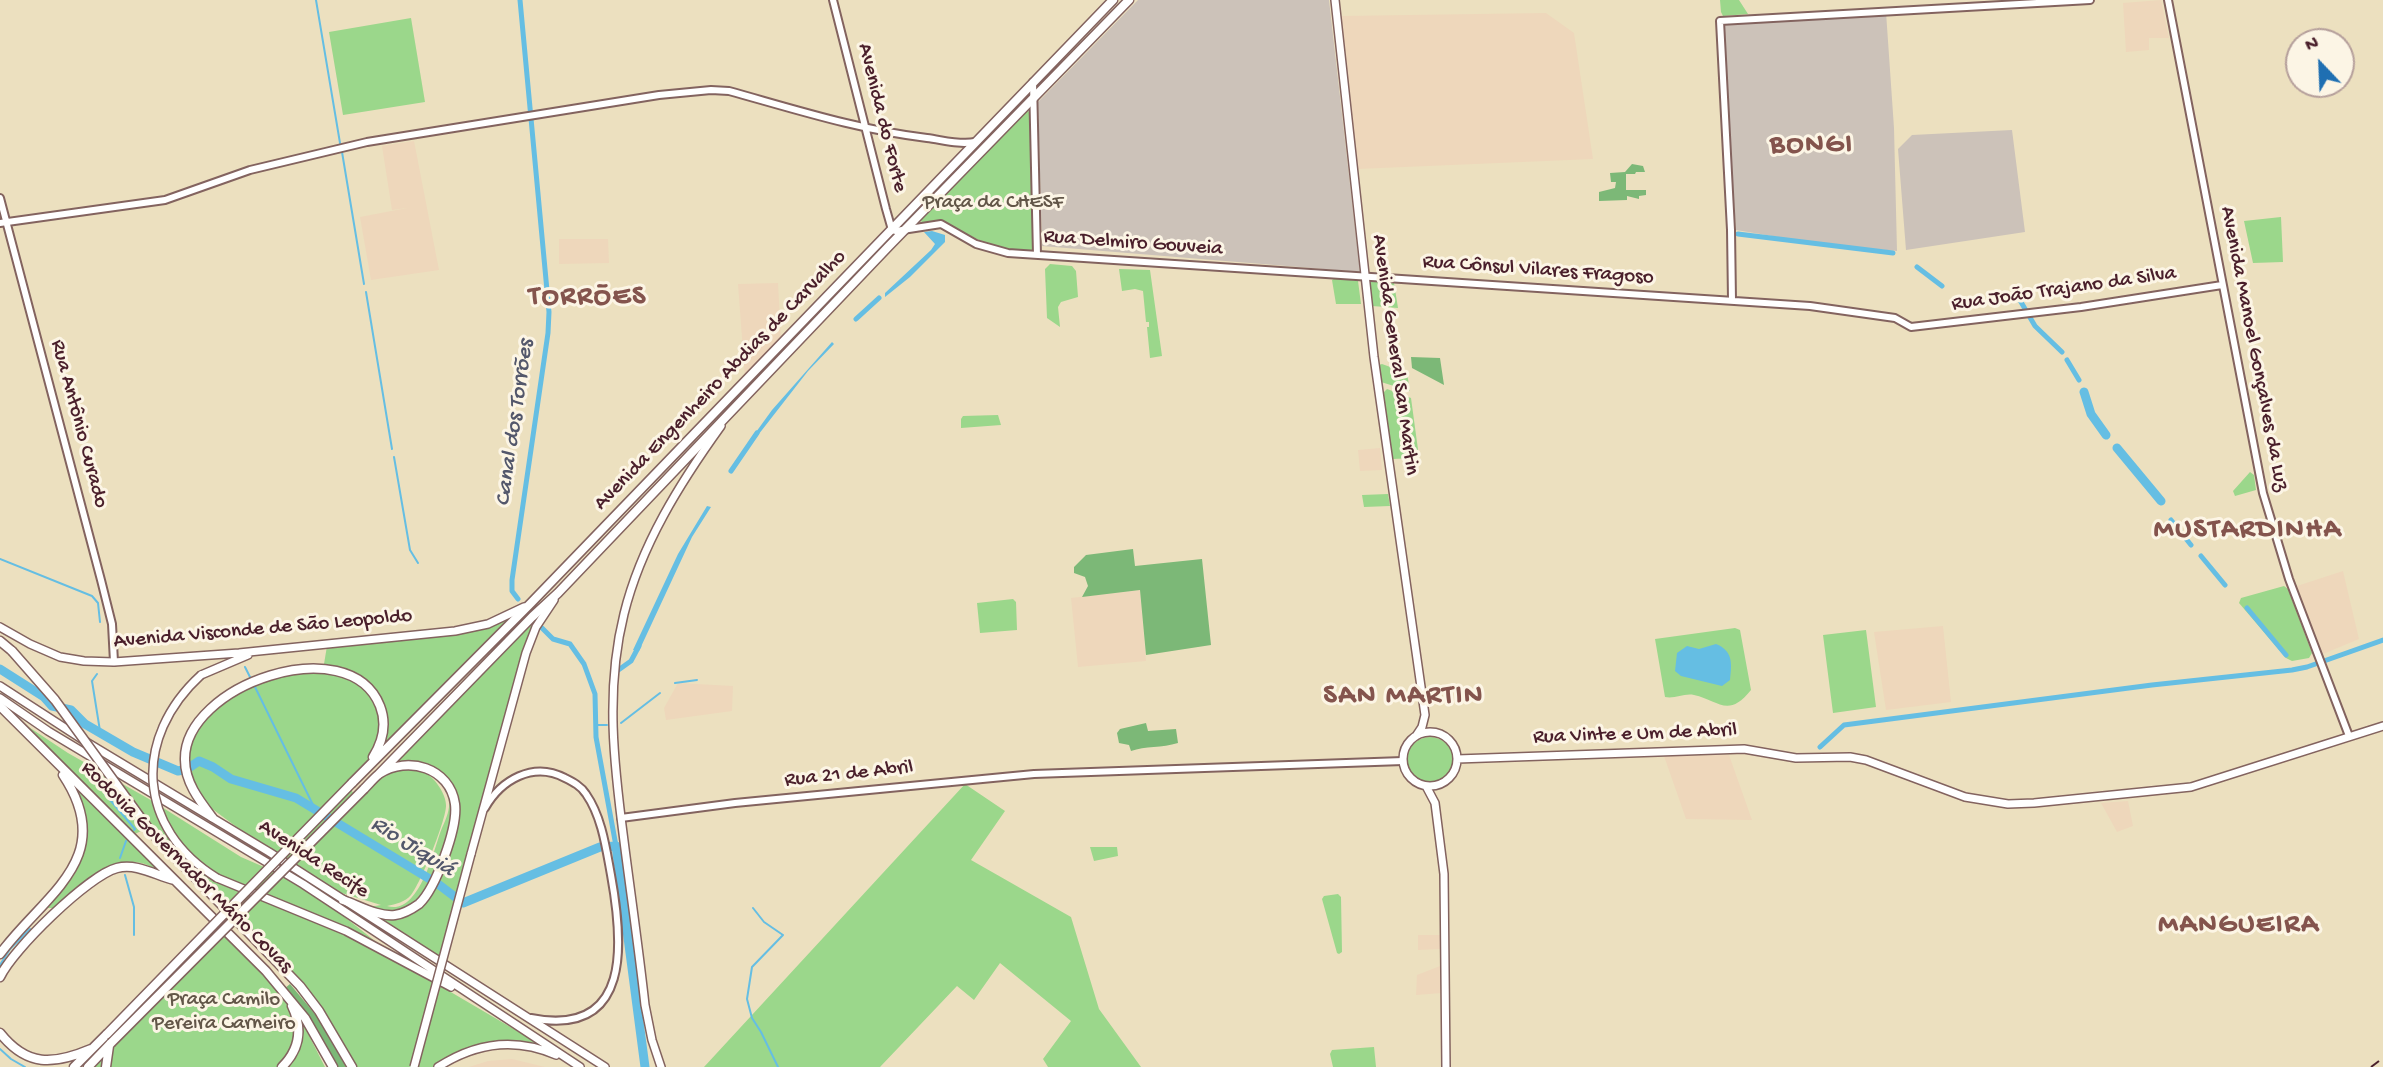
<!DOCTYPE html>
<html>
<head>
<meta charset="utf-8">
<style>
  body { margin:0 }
  #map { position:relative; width:2383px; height:1067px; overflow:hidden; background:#ece0bf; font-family:"Gochi Hand",sans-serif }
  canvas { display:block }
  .north { position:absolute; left:2285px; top:28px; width:70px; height:70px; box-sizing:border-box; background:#fcf5e5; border:2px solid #b59f9b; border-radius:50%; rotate:337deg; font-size:19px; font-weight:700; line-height:28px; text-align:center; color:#4a1f2b }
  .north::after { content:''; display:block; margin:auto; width:24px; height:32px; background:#1f6fb2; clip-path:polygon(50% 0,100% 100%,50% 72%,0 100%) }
</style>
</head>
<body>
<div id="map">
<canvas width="2383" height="1067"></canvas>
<div class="north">N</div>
</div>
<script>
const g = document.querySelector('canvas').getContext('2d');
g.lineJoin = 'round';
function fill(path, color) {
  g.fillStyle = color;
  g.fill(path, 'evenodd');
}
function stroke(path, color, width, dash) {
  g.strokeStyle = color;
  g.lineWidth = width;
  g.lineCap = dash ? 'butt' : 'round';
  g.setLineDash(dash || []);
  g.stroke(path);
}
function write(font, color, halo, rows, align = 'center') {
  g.font = font + ' "Gochi Hand",sans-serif';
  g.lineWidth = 6;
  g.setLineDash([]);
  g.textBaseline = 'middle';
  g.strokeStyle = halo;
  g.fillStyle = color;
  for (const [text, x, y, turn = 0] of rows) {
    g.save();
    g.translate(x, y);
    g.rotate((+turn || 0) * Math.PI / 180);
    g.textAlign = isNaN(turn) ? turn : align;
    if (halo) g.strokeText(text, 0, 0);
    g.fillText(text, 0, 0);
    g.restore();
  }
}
const built = new Path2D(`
  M2161 0 2169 38H2149V50L2126 52 2123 3Z
  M1546 13 1574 33 1593 159 1357 169 1341 16Z
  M414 141 439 270 371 280 360 217 407 208 392 210 382 146Z
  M559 239H608L609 263 559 264Z
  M778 283 781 339 745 378 738 284Z
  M1380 448 1382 470 1360 471 1358 450Z
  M2343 571 2359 639 2323 654 2297 586Z
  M1140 590 1146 661 1078 667 1071 598Z
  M1943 626 1951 702 1886 710 1874 632Z
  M678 683 733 686 732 711 666 720 664 708Z
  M1729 755 1752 820 1686 819 1664 756Z
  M2128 801 2133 826 2117 832 2101 803Z
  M1418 935H1440L1441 949 1418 950Z
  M1440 966 1442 968V993L1416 995 1417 975Z
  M512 1059 545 1067H469L488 1061Z`);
const industrial = new Path2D(`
  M1138 0H1329L1360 272 1042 246 1038 102Z
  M1886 12 1894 128 1897 251 1820 244 1736 230 1720 21Z
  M2012 130 2025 232 1906 250 1898 149 1912 135Z`);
const green = new Path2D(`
  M1720 0H1739L1748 14 1723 16 1721 12Z
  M411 18 425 102 343 115 329 32Z
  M1027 111 1031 112 1034 251 1006 249 987 244 945 223 922 224 921 220Z
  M2281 217 2283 262 2253 263 2244 221Z
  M1050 264 1072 266 1076 271 1078 297 1061 302 1058 307 1060 327 1047 318 1045 269Z
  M1119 269 1150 270 1162 356 1150 358 1147 327H1149V322H1146L1143 291 1135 289 1122 291Z
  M1335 278 1358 281 1361 304H1336L1332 280Z
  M1369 281 1394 283 1398 308 1372 306Z
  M1382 364 1407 373 1410 391 1381 382 1379 365Z
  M1387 389 1411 398 1419 457 1417 458 1392 459 1383 393Z
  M998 415 1001 425 961 428V419L963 416Z
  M2250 472 2254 475 2256 490 2235 496 2233 491Z
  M1388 494 1390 506 1364 507 1362 495Z
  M2284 586 2288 589 2312 653 2309 658 2292 661 2286 658 2239 603 2241 598Z
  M1013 599 1016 602 1017 630 980 633 977 603Z
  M525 607 347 783 355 796C377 780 411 752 435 781 440 787 446 797 446 805 447 818 420 885 411 895 405 902 396 904 387 906 418 916 433 854 440 833 443 825 448 816 449 807 452 784 426 761 404 761 393 762 383 768 374 774L532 617 534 625 441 959 363 908 381 905 335 891 254 840 199 799 183 758 184 744 187 733 193 722 204 710 248 683 323 670 327 646 455 632Z
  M1735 628 1740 630 1751 690C1728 719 1718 700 1694 695 1684 693 1675 699 1665 697L1655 639Z
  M1866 630 1876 707 1833 713 1823 635Z
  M0 708 68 753 149 799 241 857 303 884 380 945 321 917 324 922 432 981 541 1045 498 1040 464 1049 433 1067H350L319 1011 262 950 176 865 143 830 135 834 175 874 169 880C127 838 88 877 57 908H46C56 895 69 885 77 870 90 844 90 805 70 782 50 757 23 735 0 712Z
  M1407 760a23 23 0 1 1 46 0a23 23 0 1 1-46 0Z
  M965 784 1005 811 971 860 1071 917 1099 1009 1141 1067H1048L1043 1059 1071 1021 1000 963 974 1000 957 986 880 1067H704Z
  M1090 847H1117L1118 856 1094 861Z
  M1338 894 1341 897 1342 952 1339 954 1337 953 1322 899 1324 896Z
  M223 928 297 1012 325 1067H92C126 1013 176 970 223 928Z
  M1374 1047 1376 1067H1333L1330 1054 1332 1050Z`);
const forest = new Path2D(`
  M1632 164 1643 166 1645 172H1636L1635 174H1626V190H1646V195L1639 196V199L1627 196V200L1599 201V192L1615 188 1616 182H1611L1610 173 1625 172Z
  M1411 357 1440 358 1444 385 1412 368Z
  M1133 549 1135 566 1202 559 1211 645 1146 655 1140 590 1082 597 1088 586 1085 577 1074 573V567L1086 555Z
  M1146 723 1148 731 1176 729 1178 743C1162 748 1145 746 1131 751L1129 745 1119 743 1117 733 1120 729Z
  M290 984 320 1020 346 1067H334L284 989Z`);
const water = new Path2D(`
  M932 231 945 235V242L910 277 885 297V293L931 250 935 244 924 232Z
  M832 342 834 344 808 371 755 439H751L772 410Z
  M707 506 711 507 692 537 639 651 633 650 678 554Z
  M1716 644C1733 651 1732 663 1730 680L1722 686 1681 676 1675 671 1677 653 1687 646 1699 649Z`);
const stream = new Path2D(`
  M316 0 340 143
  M342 152 364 284
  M366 292 392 449
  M394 457 410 550 418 563
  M0 559 92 596 98 603 100 622
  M511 587H512
  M245 667 251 679
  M97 674 92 681 100 731
  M675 683 697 680
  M255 687 315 809
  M621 723 660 693
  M596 725H607
  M105 794 135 829 134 830
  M120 858 126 841
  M125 875 134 907V935
  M753 908 764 922 783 935 752 967 747 999 752 1018 761 1032 778 1067
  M0 965 10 949 30 929
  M0 1049 11 1059 25 1067`);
const canal = new Path2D(`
  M1738 234 1893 253
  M1917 267 1942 286
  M2014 290 2035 326 2062 352
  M856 319 879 298
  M2067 360 2079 380
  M731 471 757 433
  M2171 520 2191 545
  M2201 556 2225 585
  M518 599 512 591V580L548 333 549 312 520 0
  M2247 608 2286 655
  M542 628 553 639 570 644 584 664 595 694 596 737 616 846
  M617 671 631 661 639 646
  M1820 747 1844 725 2152 685 2292 670 2307 667 2383 640`);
const river = new Path2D(`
  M2084 392 2091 414 2106 435
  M2117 448 2161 501
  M0 669 44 697 52 706 71 710 85 724 133 752 178 771 187 769 199 761 213 767 231 779 296 798 438 884 463 903 600 847 616 846 645 1067`);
const secondary = new Path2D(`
  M833 0 886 209 892 230 896 231 941 224 976 244 1008 253 1810 306 1895 318 1911 327 2081 307 2222 285
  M2168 0 2263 493 2289 579 2349 736
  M1033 82 1037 255
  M0 198 101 580 112 624 114 662
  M0 223 165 200 250 170 367 142 659 95 711 90 729 91C794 109 859 130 927 138 943 140 959 145 975 142
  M1732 300 1731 230 1720 21 2090 0
  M485 808C501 780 533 761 565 778 573 782 581 786 586 794 602 817 606 848 611 875 623 941 633 1038 531 1018
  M621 818 735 803 1034 774 1403 761`);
const primary = new Path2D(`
  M1335 0 1374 357 1425 715 1422 727 1416 736
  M0 627 30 644 60 657 84 661 114 662 239 653 455 631 488 624 524 607
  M201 675 248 655
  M0 686 88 743 269 852 605 1067
  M0 698 48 731 303 884 580 1067
  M1403 759a27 27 0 1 1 54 0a27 27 0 1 1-54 0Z
  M1457 759 1744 749 1796 758 1850 757 1866 760 1965 797 2008 804 2034 803 2191 787 2383 726
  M1426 786 1435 803 1444 874 1446 1067
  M471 854 526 653 536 627 554 600
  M217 878 346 931 451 987
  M438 1067C475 1043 515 1037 556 1055
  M661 1067 652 1040 645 1005C639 950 631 896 624 841 614 765 605 690 624 614 641 545 680 483 721 426`);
const highway = new Path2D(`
  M0 641 12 651
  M0 706 266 971 305 1018 333 1067
  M378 775 532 617 558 593 889 246 1129 0
  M352 783 531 603 1113 0
  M212 817C199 800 185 782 185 760 183 685 349 628 380 706 387 724 383 741 373 757
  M151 832 300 986 319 1011 352 1067
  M343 900C358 905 378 917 395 915 403 914 412 909 419 904 436 888 458 827 455 804 450 768 408 755 379 774 374 778 369 784 364 789
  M0 954C43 895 119 859 63 775
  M0 977C12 950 89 875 117 868 137 863 155 875 174 880
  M0 1033C27 1067 53 1065 91 1049
  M74 1067 107 1034
  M88 1067 111 1043
  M106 1067 109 1046
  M282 1067C300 1049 303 1029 292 1006`);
const rail = new Path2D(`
  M2371 1067 2383 1058`);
const primaryBridge = new Path2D(`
  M201 675C132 738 137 829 217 878
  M414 1067 471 854`);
const highwayBridge = new Path2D(`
  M12 651 55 700 151 832
  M107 1034 352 783
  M111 1043 364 789`);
const streetNames = [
  ["Avenida do Forte",881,118,76],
  ["Rua Delmiro Gouveia",1133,244,4],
  ["Rua Cônsul Vilares Fragoso",1538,271,4],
  ["Rua João Trajano da Silva",2064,290,-8],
  ["Avenida Manoel Gonçalves da Luz",2253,349,79],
  ["Avenida General San Martin",1394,355,82],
  ["Avenida Engenheiro Abdias de Carvalho",721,381,-46],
  ["Rua Antônio Curado",78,424,75],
  ["Avenida Visconde de São Leopoldo",263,630,-5],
  ["Rua Vinte e Um de Abril",1635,735,-2],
  ["Rua 21 de Abril",849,775,-6],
  ["Avenida Recife",313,860,33],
  ["Rodovia Governador Mário Covas",186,868,45]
];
const parkNames = [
  ["Praça da CHESF",993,204],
  ["Praça Camilo",224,1001],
  ["Pereira Carneiro",224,1025]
];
const waterNames = [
  ["Canal dos Torrões",516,423,-82],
  ["Rio Jiquiá",412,848,32]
];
const districtNames = [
  ["BONGI",1812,147],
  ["TORRÕES",588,299],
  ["MUSTARDINHA",2248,532],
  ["SAN MARTIN",1404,698],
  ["MANGUEIRA",2239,927]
];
fill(built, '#eed7bb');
fill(industrial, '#ccc2b9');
fill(green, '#9bd78b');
fill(forest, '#7cb877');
fill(water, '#65bee3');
stroke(stream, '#65bee3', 2);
stroke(canal, '#65bee3', 5);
stroke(river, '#65bee3', 9);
stroke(secondary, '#83635f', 10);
stroke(primary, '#83635f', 10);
stroke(highway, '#83635f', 11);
stroke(secondary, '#fff', 6);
stroke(primary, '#fff', 7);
stroke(highway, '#fff', 8);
stroke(rail, '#4a1f2b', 2, [10, 5]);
stroke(primaryBridge, '#83635f', 10, []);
stroke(highwayBridge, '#83635f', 11, []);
stroke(primaryBridge, '#fff', 7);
stroke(highwayBridge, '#fff', 8);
write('21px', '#4a1f2b', '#fcf5e5', streetNames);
write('21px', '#625648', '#fcf5e5', parkNames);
write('italic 23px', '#53576b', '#fcf5e5', waterNames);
g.letterSpacing = '2px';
write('bold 28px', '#84544d', '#fcf5e5', districtNames);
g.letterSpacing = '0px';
</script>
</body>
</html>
